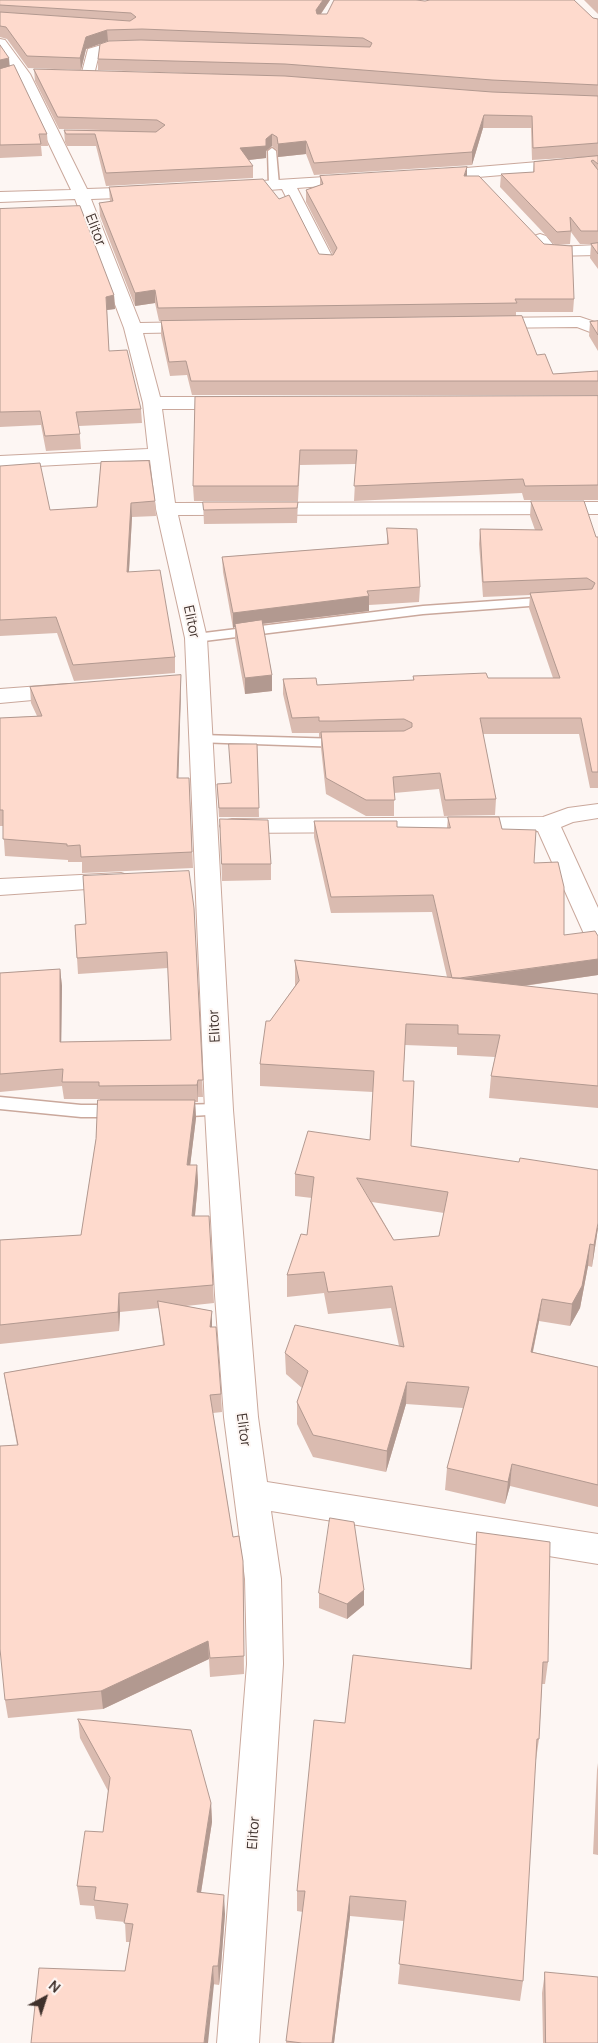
<!DOCTYPE html>
<html>
<head>
<meta charset="utf-8">
<style>
  body { margin:0 }
  #map { position:relative; width:598px; height:2043px; overflow:hidden; background:#fdf6f3; font-family:Manrope,sans-serif }
  canvas { display:block }
  .north { position:absolute; left:20px; top:1973px; width:50px; height:50px; -webkit-text-stroke:4px #fdf6f3; paint-order:stroke; rotate:40deg; font-size:14px; font-weight:700; line-height:20px; text-align:center; color:#3f312c }
  .north::after { content:''; display:block; margin:auto; width:18px; height:22px; background:#3f312c; clip-path:polygon(50% 0,100% 100%,50% 72%,0 100%) }
</style>
</head>
<body>
<div id="map">
<canvas width="598" height="2043"></canvas>
<div class="north">N</div>
</div>
<script>
const g = document.querySelector('canvas').getContext('2d');
g.lineJoin = 'round';
function stroke(path, color, width, dash) {
  g.strokeStyle = color;
  g.lineWidth = width;
  g.lineCap = dash ? 'butt' : 'round';
  g.setLineDash(dash || []);
  g.stroke(path);
}
function fill(path, color) {
  g.fillStyle = color;
  g.fill(path, 'evenodd');
}
function write(font, color, halo, rows, align = 'center') {
  g.font = font + ' Manrope,sans-serif';
  g.lineWidth = 4;
  g.setLineDash([]);
  g.textBaseline = 'middle';
  g.strokeStyle = halo;
  g.fillStyle = color;
  for (const [text, x, y, turn = 0] of rows) {
    g.save();
    g.translate(x, y);
    g.rotate((+turn || 0) * Math.PI / 180);
    g.textAlign = isNaN(turn) ? turn : align;
    if (halo) g.strokeText(text, 0, 0);
    g.fillText(text, 0, 0);
    g.restore();
  }
}
const lane = new Path2D(`
  M272 148 276 151 279 185 274 188 269 185 268 151Z
  M551 597 557 601 556 604 423 614 196 642 189 638 196 634 423 606Z
  M201 735 341 739 348 743 341 747 196 742 194 739 196 736Z
  M0 1097 81 1105H119L125 1107 127 1111 125 1115 119 1117H81L0 1109Z
  M219 1104 225 1106 227 1110 225 1114 174 1117 168 1115 166 1111 168 1107 174 1105Z`);
const street = new Path2D(`
  M0 39 5 40 30 74 87 189 148 187 156 192 148 197 91 199 140 323 198 322 204 323 207 327 204 331 198 332 143 333 160 397H231L238 399 240 403 238 407 231 409H162L175 503 598 502V514L178 515 207 638 233 1110 258 1417 267 1482 598 1534V1564L271 1511 281 1579 283 1664 259 2043H217L247 1664 245 1579 224 1417 215 1295 205 1110 185 638 156 509 150 460 0 468V456L148 449 143 403 124 328 75 199 0 202V192L71 190 16 75 0 52Z
  M136 42 143 46 141 49 109 51 99 54 93 79H83L81 76 88 49 108 43Z
  M598 157V167L430 181 422 176 430 171Z
  M357 175 363 177 365 180 363 183 297 188 335 262 333 266H321L319 262 282 189 230 193 222 188 230 183Z
  M540 234 546 236 555 247 598 245V255L550 256 544 255 532 239 534 236Z
  M580 317 598 323V335L577 327 486 328 480 327 477 323 480 319 486 318Z
  M68 684 76 686 79 691 76 696 0 703V689Z
  M598 804V818L573 822 561 827 598 908V944L589 942 585 936 538 831 232 833 223 831 220 826 223 821 232 819 543 817 568 808Z
  M121 873 130 876 134 881 130 886 0 895V879Z`);
const wall = new Path2D(`
  M0 0H330L321 14 593 18 598 19V156L532 160 531 128H483L472 165 314 175 306 154 278 157 277 150 272 146 266 151V158L248 160 253 166V178L106 186 96 146H67L65 142 64 130H101L59 129 35 81 34 69 270 76 98 70V59L142 40 108 41 86 49 81 70 28 68 7 39 0 37Z
  M584 0H598V14Z
  M0 45 9 67 47 134 48 146H41L42 156 0 158Z
  M598 156V269L590 258 591 244H596H580L571 232 570 244 558 245 574 299 573 312H516V316L159 321 155 303 135 306 100 216 99 203 110 202 109 187 319 254 333 255 306 202V190L320 185V176H467L544 244 555 245 500 187 501 174 533 173 534 162Z
  M0 209 114 295 115 309 107 310 109 351 141 409 142 423 79 426 81 449 46 451 41 425 0 427Z
  M161 321 537 355 553 374 598 371V395H192L187 375 170 376 161 335Z
  M598 321V351L589 336 590 322Z
  M598 396V500H524L522 493 354 501 356 464 300 465 298 501H194L193 486 195 397Z
  M101 462 155 501 156 516 132 517 129 572 175 657V673L74 681 57 633 0 636V466L50 510 97 507Z
  M531 501 596 537H598V788H590L579 734H483L496 799 495 815 444 816 439 789 394 793V816H366L326 794 321 748V737H319V733H292L283 694V679L317 685 413 680V676L488 678H553L529 608 530 595 483 597 479 544 480 529 535 530 530 516Z
  M203 502H298L297 523 204 524Z
  M387 528 420 587 419 602 369 605V611L263 624 272 675V691L245 694 235 639V627L233 628 223 572 222 557 387 544Z
  M181 675V690L178 778H189L193 868 82 873V862H68V860L5 856 3 826H0V718L37 716 31 703 30 687Z
  M257 744 259 817H219L217 784 231 783Z
  M448 817 502 829 534 863 564 935 598 936V975L524 986 598 994V1108L489 1098 491 1076 495 1057 457 1055V1047L405 1045 403 1081 411 1146 598 1228 592 1267 588 1266 580 1308 570 1326 539 1321 533 1352 598 1367V1507L510 1486 505 1504 445 1490 447 1468 463 1408 406 1404 386 1472 313 1457 297 1424V1402L302 1388 286 1374 285 1353 399 1346 391 1308 328 1314 324 1293 287 1297V1275L307 1235 312 1198 295 1196V1174L370 1140 373 1092 260 1086V1064L270 1021 295 986V960L447 977 432 912 331 913 314 837V821L397 827 447 828ZM372 1202 444 1213 439 1236 394 1240Z
  M220 819 271 864V880L222 881Z
  M194 908 203 1097H198V1102H195L196 1118 190 1165H197L198 1183 195 1216H209L214 1303 186 1306 212 1311V1327L221 1394 222 1412 213 1413 233 1537 243 1561 244 1674 210 1677 209 1659 103 1709 8 1718 5 1700 17 1445 7 1391 4 1373 163 1345 159 1308 120 1312 119 1331 0 1344V1240L81 1235 96 1139 100 1100V1099H64L62 1086 0 1092V973L60 969 62 986 61 1042 171 1040 168 968 78 974 75 925 86 924Z
  M477 1532 548 1662 545 1684H542L539 1739 536 1760H535L523 1981 520 2001 398 1984 404 1921 350 1916 334 2043H286L303 1912 297 1911V1891L345 1723 470 1668 475 1554Z
  M364 1590V1605L347 1619 319 1608V1593Z
  M78 1719 211 1803 212 1822 201 1893 225 1914 221 1966 219 1985 125 1971 130 1942H126L125 1922 96 1919 94 1906 80 1905 77 1886 103 1832 108 1791 80 1738Z
  M598 1763V1855L593 1854 597 1770Z
  M545 1972 598 2043H543L542 1993Z`);
const shadedWall = new Path2D(`
  M323 0H330L316 21V10Z
  M107 30 108 41 86 49 81 70 80 58 86 37Z
  M9 58 10 69 0 71V60Z
  M484 115 483 128 472 165V152Z
  M272 134V146L266 151V158L240 161V148L266 139Z
  M306 141V154L278 157V144Z
  M467 167V179L464 176Z
  M155 290V303L135 306V293Z
  M114 295 115 309 107 310 106 297Z
  M131 503 132 517 128 587 127 572Z
  M369 596V611L235 627V624V627L233 628V613Z
  M181 675V690L178 794 177 778Z
  M272 675V691L245 694V678Z
  M598 959V975L452 996 453 980Z
  M60 969 62 986 61 1059 60 1042Z
  M198 1080V1102L197 1085Z
  M195 1100 196 1118 188 1183 187 1165Z
  M197 1165 198 1183 193 1235 192 1216Z
  M598 1223V1228L592 1267 594 1245Z
  M590 1244 588 1266 580 1308 570 1326 572 1304Z
  M119 1293 120 1312 119 1331 118 1312Z
  M542 1299 539 1321 528 1374 531 1352Z
  M212 1311V1330L210 1327Z
  M407 1382 406 1404 386 1472 387 1451Z
  M512 1464 510 1486 505 1504 508 1482Z
  M364 1590V1605L347 1619V1604Z
  M208 1641 209 1659 103 1709 101 1691Z
  M211 1803 212 1822 198 1911 197 1892Z
  M224 1895 225 1914 221 1966 219 1985 218 1966Z
  M350 1896V1916L334 2043H332Z
  M213 1966 214 1984 208 2043H204Z`);
const building = new Path2D(`
  M0 0H323L316 10 317 14H327L334 0H416L425 1 430 0H574L593 18 598 19V85L492 80 285 64 98 59 100 44 109 41 141 40 370 47 372 43 363 38 142 29 107 30 86 37 80 58 27 56 6 27 0 26V12L130 21 136 17 131 13 0 5Z
  M0 45 9 58 0 60Z
  M14 65 47 134H39L41 144 0 145V69Z
  M34 69 285 76 492 92 598 96V143L533 148 532 116 484 115 472 152 314 163 306 141 278 144 277 137 272 134 266 139V146L240 148 253 166 106 173 95 134H66L64 130 156 132 165 125 157 120 58 117Z
  M598 156V164L593 160 591 161 598 170V231H581L570 217 571 231 557 232 501 174 534 172V162Z
  M467 167 464 176H479L544 244 572 246 574 299H515L517 303 158 308 155 290 135 293 99 203 113 201 109 187 263 179 279 199 289 195 319 254 333 255 337 248 306 190 323 184 320 176Z
  M80 206 114 295 106 297 109 351 127 350 141 409 76 412 80 434 45 436 40 411 0 412V209Z
  M598 243V254L591 244Z
  M522 316 537 355 545 354 553 374 598 371V381H191L186 361 169 362 161 321Z
  M598 321V335L590 322Z
  M598 396V485L525 486 523 479 354 486 357 450H300L298 486H193L195 397Z
  M149 461 155 501 131 503 127 572 160 570 175 657 73 665 56 617 0 620V466L40 463 50 510 97 507 101 462Z
  M531 501H584L596 537H598V772H592L581 718H480L496 799 445 800 440 773 393 777 395 800H366L326 778 321 732 404 731 412 727V723L404 719 334 721H319V717L292 718 283 679 316 678 317 685 414 680 413 676 486 673 488 678H560L530 593 592 589 595 583 587 578 483 582 480 529 542 530Z
  M203 502H298L297 508 204 510Z
  M387 528 417 529 420 587 367 591 369 596 233 613 222 557 388 544Z
  M262 620 272 675 245 678 235 624Z
  M181 675 177 778H189L192 852 81 857 80 845 67 846V844L3 839V810H0V718L42 716 30 687Z
  M229 744H257L259 808H219L217 784 231 783Z
  M448 817H499L502 829 536 830 534 863 558 862 564 887V935L595 931 598 936V959L460 978H452L433 895 331 897 314 821H397V827L450 828Z
  M220 819 268 820 271 864H222Z
  M189 871 194 908 203 1080H198L197 1085 99 1086V1082H62L63 1069 0 1074V973L60 969V1042L171 1040 167 952 77 958 75 925 86 924 83 876Z
  M295 960 598 994V1086L491 1076 500 1035 458 1034V1025L406 1024 403 1081H414L411 1146 519 1162 520 1158 598 1170V1223L594 1245 590 1244 582 1286 572 1304 542 1299 531 1352 598 1367V1485L512 1464 508 1482 447 1468 469 1387 407 1382 387 1451 313 1435 297 1402 308 1371 285 1353 295 1325 404 1347 392 1286 328 1292 324 1272 287 1275 301 1234 307 1235 314 1177 295 1174 308 1131 370 1140 374 1071 260 1064 266 1021H270L299 981ZM357 1178 448 1192 439 1236 394 1240Z
  M98 1100H195L187 1165H197L192 1216H209L213 1285 119 1293 118 1312 0 1325V1240L81 1235 96 1139Z
  M158 1301 212 1311 210 1327H216L221 1394 210 1395 233 1537 239 1536 243 1561 244 1656 210 1658 208 1641 101 1691 5 1700 0 1649V1446L18 1445 4 1373 164 1345Z
  M330 1518 354 1522 364 1590 347 1604 319 1593Z
  M477 1532 550 1542 548 1662H543L539 1739H537L523 1981 399 1964 406 1901 350 1896 332 2043H302L286 2041 305 1891H297L314 1720 345 1723 353 1655 471 1669Z
  M78 1719 191 1730 211 1803 197 1892 224 1895 220 1947 218 1966H213L204 2043H31L39 1968 125 1971 133 1924 124 1923 128 1904 94 1900 96 1887 77 1886 85 1831 103 1832 110 1778Z
  M545 1972 598 1977V2043H546Z`);
const streetNames = [
  ["Elitor",95,230,69],
  ["Elitor",191,622,78],
  ["Elitor",215,1026,-93],
  ["Elitor",243,1430,82],
  ["Elitor",254,1833,-86]
];
stroke(lane, '#caa89c', 3);
stroke(street, '#caa89c', 2);
fill(lane, '#fff');
fill(street, '#fff');
fill(wall, '#dabbb0');
fill(shadedWall, '#b29990');
fill(building, '#fedacd');
stroke(building, '#b29990', 1);
write('14px', '#3f312c', '#fdf6f3', streetNames);
</script>
</body>
</html>
